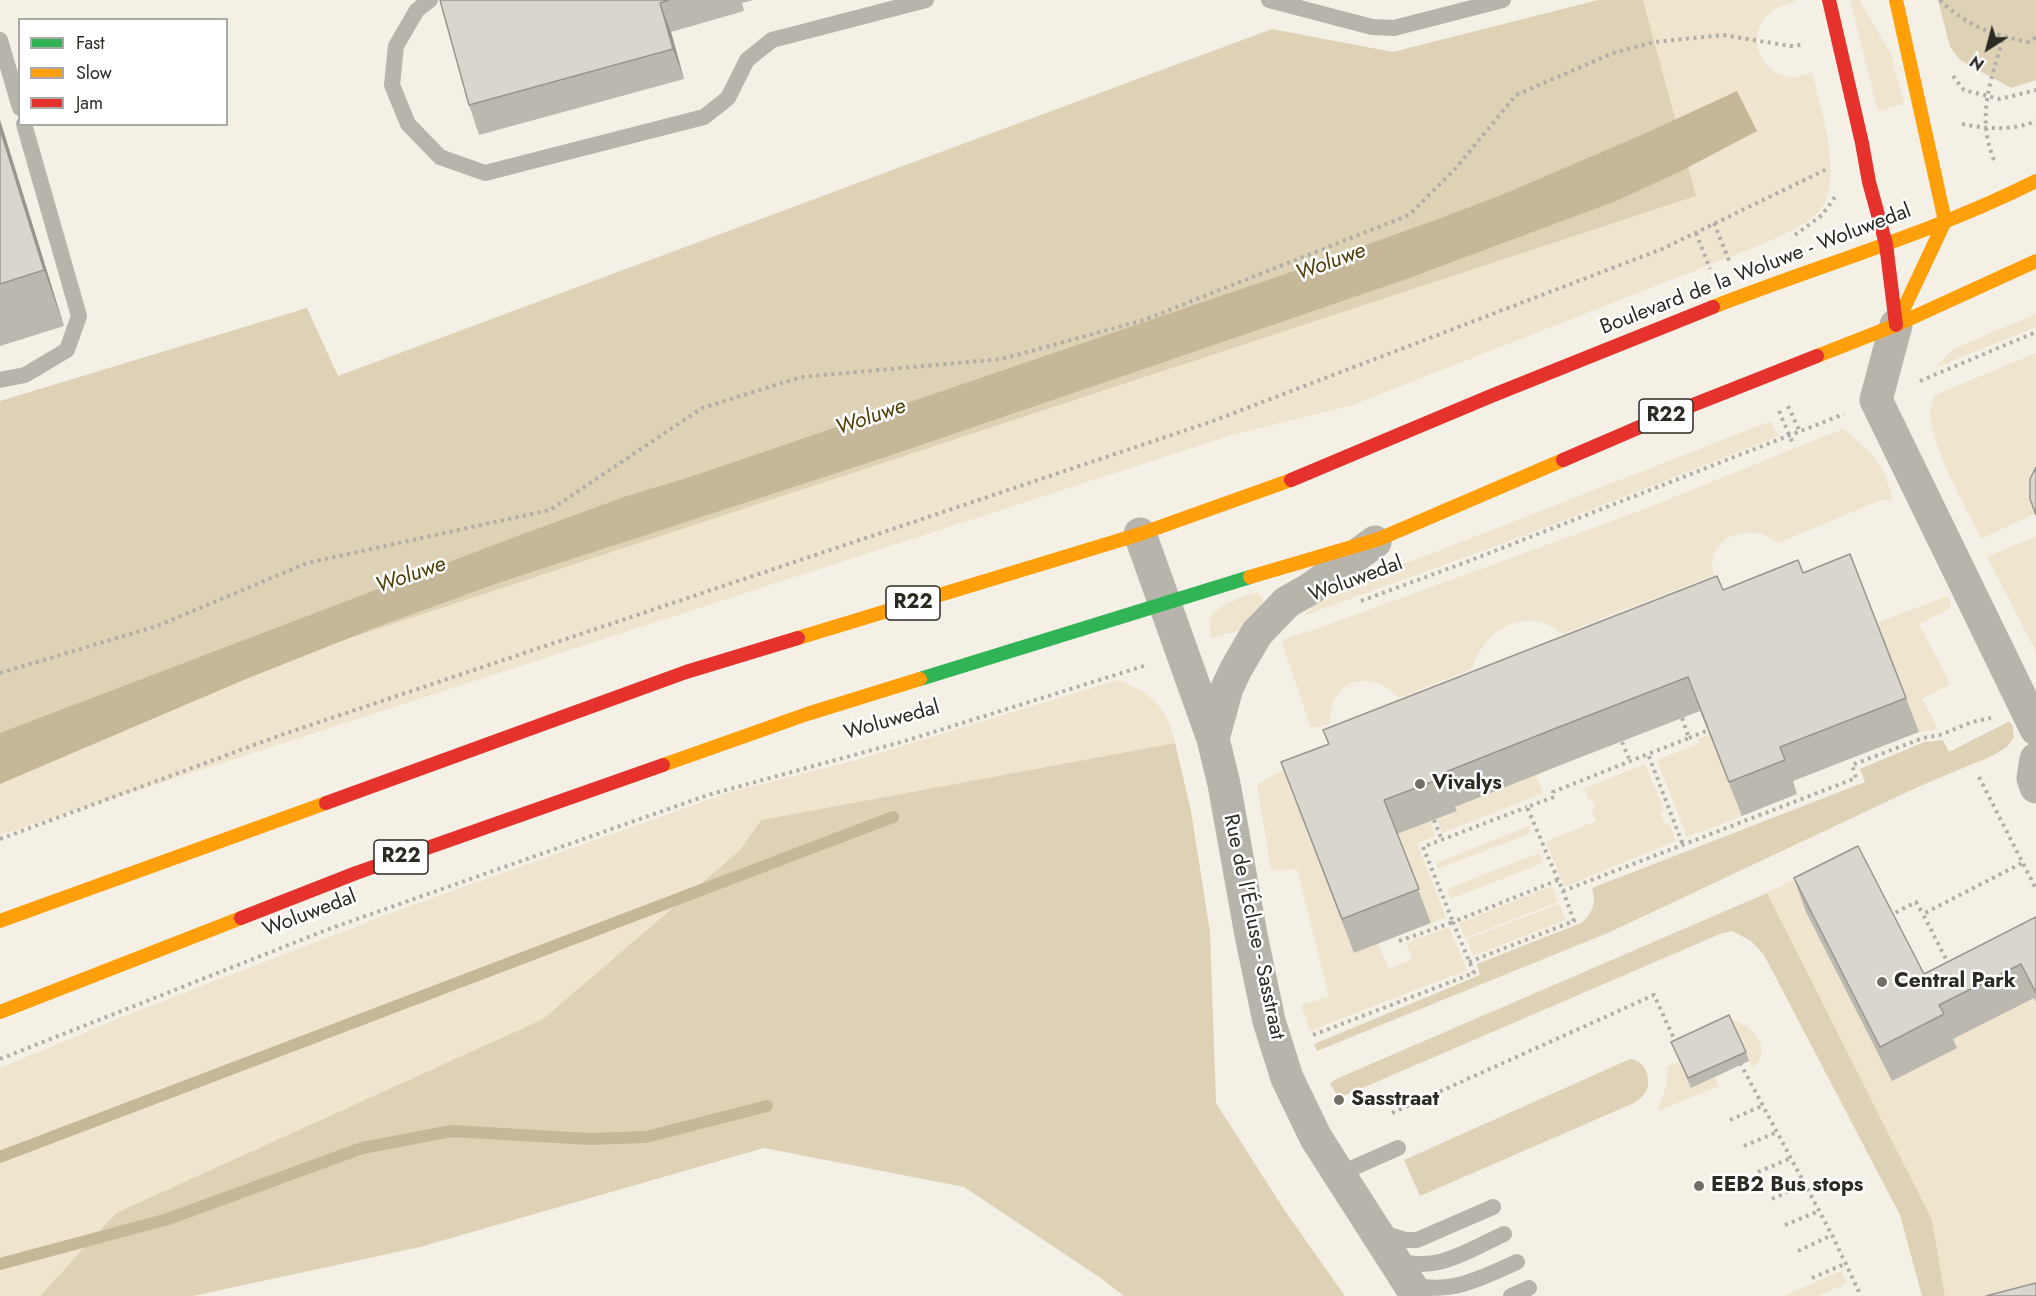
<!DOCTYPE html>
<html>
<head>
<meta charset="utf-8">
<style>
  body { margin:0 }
  #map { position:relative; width:2036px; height:1296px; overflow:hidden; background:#f5f0e6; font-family:Jost,sans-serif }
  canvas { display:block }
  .legend { position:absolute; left:18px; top:18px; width:210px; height:108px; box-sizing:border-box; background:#fff; border:2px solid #abaaa7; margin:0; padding:8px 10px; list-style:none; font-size:18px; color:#2d2a23 }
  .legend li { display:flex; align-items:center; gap:12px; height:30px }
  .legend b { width:30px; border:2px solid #abaaa7 }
  .north { position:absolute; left:1958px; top:18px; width:60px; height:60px; -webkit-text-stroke:4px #fff; paint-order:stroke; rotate:216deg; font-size:16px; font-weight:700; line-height:24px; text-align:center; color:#2d2a23 }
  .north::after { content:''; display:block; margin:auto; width:21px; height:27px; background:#2d2a23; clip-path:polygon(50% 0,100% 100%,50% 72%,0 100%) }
</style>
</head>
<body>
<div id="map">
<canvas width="2036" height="1296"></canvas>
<ul class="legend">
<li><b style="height:8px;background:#30b455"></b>Fast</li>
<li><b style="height:8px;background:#ff9f0a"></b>Slow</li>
<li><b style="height:8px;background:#e5322d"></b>Jam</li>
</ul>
<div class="north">N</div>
</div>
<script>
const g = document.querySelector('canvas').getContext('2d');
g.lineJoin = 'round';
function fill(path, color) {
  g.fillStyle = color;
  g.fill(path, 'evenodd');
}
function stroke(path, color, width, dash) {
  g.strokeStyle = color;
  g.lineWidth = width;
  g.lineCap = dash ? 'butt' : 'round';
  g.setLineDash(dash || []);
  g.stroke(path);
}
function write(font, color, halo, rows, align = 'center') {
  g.font = font + ' Jost,sans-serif';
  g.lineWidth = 5;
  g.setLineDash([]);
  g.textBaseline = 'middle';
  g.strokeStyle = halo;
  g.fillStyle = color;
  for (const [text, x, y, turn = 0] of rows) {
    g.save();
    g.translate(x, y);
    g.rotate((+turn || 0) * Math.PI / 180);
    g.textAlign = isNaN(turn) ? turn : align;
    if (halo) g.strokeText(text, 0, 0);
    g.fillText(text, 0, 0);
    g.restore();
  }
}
const green = new Path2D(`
  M1643 0H1794L1795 2C1729 13 1759 98 1812 72 1820 106 1844 179 1821 209 1809 224 1782 235 1765 243L1350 406 1232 435 0 835V753L1695 196Z
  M1850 0H1859L1891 54 1904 104 1878 111Z
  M2036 314V327L1935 368 1953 349Z
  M2036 353V513L1981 539C1967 509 1930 445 1930 414 1931 407 1932 401 1935 395Z
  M1771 421 1779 436 1534 532 1303 616 1317 603 1352 581 1420 558Z
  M1843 429C1870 451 1887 464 1892 501L1881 500 1778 543C1751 520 1703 537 1714 575L1562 634C1528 603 1483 630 1472 669L1399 698C1368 667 1330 679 1330 724L1311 728 1281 641 1286 638 1316 629 1634 513Z
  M2036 536V652L1987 557Z
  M1257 593 1263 597V604L1241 630 1211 638 1209 619C1219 604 1239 597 1257 593Z
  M1945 597 1949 598 1951 604 1950 608 1919 624 1950 684 1922 699 1938 729 1919 732 1876 623Z
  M1117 680C1150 692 1168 707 1175 743L761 820 739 851 543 1019 116 1213 40 1296H0V1068L127 1015 404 908 730 792 853 761Z
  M1709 734 1742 816 1687 837 1657 760 1700 743 1698 739Z
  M1336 764 1354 953 1378 944 1389 969 1412 960 1406 943 1449 927 1467 970 1310 1031 1301 1005 1329 997 1297 869 1271 870 1257 785 1284 769Z
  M1645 764 1664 810 1660 812 1665 824 1669 823 1676 841 1564 887 1546 841 1596 821 1592 810 1595 808 1592 799 1589 800 1584 789Z
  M1536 775 1543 793 1442 833 1437 819 1457 811 1455 807Z
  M1431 821 1435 836 1417 843 1446 917 1431 923 1397 834Z
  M1529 826 1531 833 1438 869 1436 863Z
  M1539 853 1543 863 1451 899 1447 889Z
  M1844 855 1952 1039 2034 998 2036 1002V1296H1945L1932 1220 1767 893Z
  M1552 886 1558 902 1465 938 1459 923Z
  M1559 904 1566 920 1473 956 1467 939Z
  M1725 1020C1752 1019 1775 1049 1753 1068L1733 1025Z
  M1679 1062 1691 1088 1715 1077 1719 1086 1658 1111V1107C1666 1094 1667 1082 1667 1067Z
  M1841 1271 1847 1283 1818 1296H1784Z`);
const forest = new Path2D(`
  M1598 0H1643L1696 196 0 753V401L307 308 338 376 1272 29 1393 52Z
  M1938 0H2036V80L2011 88 1960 60 1950 47Z
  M2008 722 2012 724 2014 737 2008 746 1994 755 1920 786 1610 932 1317 1051 1314 1044 1480 975 1477 964 1581 923C1592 914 1597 902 1592 888L1865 782 1860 769 1924 742 1943 740 1949 752Z
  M1175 743 1191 811 1210 932 1216 1103 1285 1211 1345 1296H1124L1102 1279 964 1187 764 1148 420 1247 193 1296H40L116 1213 543 1019 739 851 761 820Z
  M1767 893 1932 1220 1945 1296H1922L1900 1215 1764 955 1751 941 1732 931 1720 934 1339 1098 1330 1084 1336 1079Z
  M1630 1059C1646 1060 1653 1081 1645 1093 1642 1098 1638 1100 1634 1103L1420 1196 1404 1160Z`);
const water = new Path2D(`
  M1737 91 1757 131 1681 171 1616 201 1404 280 886 457 501 582 377 627 246 679 0 784V733L520 535 627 496 687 478 1294 271 1438 219 1504 194 1646 133Z`);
const stream = new Path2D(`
  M0 1157 893 817
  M0 1264 168 1219 362 1148 452 1131 590 1139 646 1137 767 1106`);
const path = new Path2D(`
  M1940 0C1965 25 1995 36 2029 42L2036 37
  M1953 76 1964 90 2000 99 2036 90
  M1962 124C1987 129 2012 131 2036 121
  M1994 160C1976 116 1991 81 2003 38
  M1714 223 1730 263
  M1696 233 1710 269
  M1795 235 1822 215 1835 197
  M1920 381 2036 332
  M1788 406 1800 432
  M1779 411 1793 444
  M1361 601 1469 561 1844 414
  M0 673 157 626 307 563 550 510 702 408 801 377 1002 359 1144 320 1409 215 1456 168 1516 95 1613 53 1654 42 1723 35 1790 46 1801 45
  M1682 718 1689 738 1648 754 1683 845
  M1689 738 1711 729
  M1622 742 1630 761
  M1979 777 2036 889
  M1434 820 1442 840
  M0 839 281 735 1213 421 1662 249 1829 168
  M1558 880 1527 807 1554 797 1553 792 1648 754
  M1889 916 1916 902 1923 914
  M1399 941 1453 922 1423 847 1527 807
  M1469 962 1574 921 1563 891
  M1949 965 1923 914 2022 863
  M1313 1035 1474 973 1453 922 1558 880 1563 891 1856 778 1852 765 1923 738 1940 735 1972 722 1991 718
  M0 1059 329 929 708 795 905 741 1147 665
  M1740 1063 1832 1235 1861 1296
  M1392 1113 1654 995 1676 1043
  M1730 1120 1762 1106
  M1744 1146 1777 1132
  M1758 1172 1791 1158
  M1772 1199 1805 1184
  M1785 1225 1819 1211
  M1798 1251 1832 1235
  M1812 1278 1847 1263`);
const lane = new Path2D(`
  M430 0 417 10 396 46 392 85 408 124 440 157 485 173 704 117 728 98 747 60 772 40 926 0
  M1269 0 1372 27 1394 28 1503 0
  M0 40 20 108
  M0 380 25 375 67 350 79 316 24 124
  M1339 1174 1398 1148
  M1379 1232 1405 1240H1417L1493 1207
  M1396 1259C1434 1275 1469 1250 1504 1234
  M1412 1284C1448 1296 1484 1277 1517 1262
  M1511 1296 1529 1288`);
const street = new Path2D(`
  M1896 325 1876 400 2036 729
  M1140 534 1213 739 1224 784 1251 935 1269 1021 1287 1078 1316 1138 1417 1296
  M1213 739 1227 688 1236 669 1257 633 1287 602 1310 589 1375 542
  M2036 759 2033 778 2036 787`);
const fast = new Path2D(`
  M920 679 1250 577`);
const slow = new Path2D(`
  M1896 0 1945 221 1896 325
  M1713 307C1820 265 1933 233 2036 181
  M1817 356 1896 325 2036 261
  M1250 577 1379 539 1563 460
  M798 638 1140 534 1291 480
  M663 765 807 714 920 679
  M0 921 326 803
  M0 1012 241 918`);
const jam = new Path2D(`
  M1829 0 1862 143 1869 182 1886 244 1896 325
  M1563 460 1670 414 1817 356
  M1291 480 1491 396 1713 307
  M326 803 686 672 798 638
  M241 918 356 873 663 765`);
const wall = new Path2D(`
  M440 0H754L742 3 744 11 671 32 684 79 479 135 469 105Z
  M0 120 64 326 0 346Z
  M1803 573 1906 698 1919 732 1793 781 1797 794 1742 816 1700 711 1571 761 1455 807 1457 811 1397 834 1431 923 1354 953 1281 762 1328 744 1323 730 1723 590Z
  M1794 878 1924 974 2036 917V1002L2034 998 1953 1039 1957 1048 1892 1081 1806 912Z
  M1671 1042 1746 1052 1749 1061 1691 1088Z`);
const shadedWall = new Path2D(`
  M660 3 671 32 684 79 673 49Z
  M0 120 64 326 44 270 0 129Z`);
const building = new Path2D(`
  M440 0H669L660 3 673 49 469 105Z
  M0 129 44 270 0 284Z
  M2036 467V515L2030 499V479Z
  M1850 554 1906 698 1780 747 1785 760 1729 782 1688 677 1559 727 1443 773 1445 777 1384 800 1419 889 1342 919 1281 762 1329 744 1323 730 1717 576 1723 590 1798 560 1803 573Z
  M1858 846 1924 974 2036 917V993L2021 964 1939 1005 1944 1014 1880 1047 1794 878Z
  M1729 1015 1746 1052 1688 1078 1671 1042Z
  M2036 1283V1296H1986Z`);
const markers = [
  [1420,784,6,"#736f67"],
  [1882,982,6,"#736f67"],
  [1339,1100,6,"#736f67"],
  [1699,1186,6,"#736f67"]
];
const shields = [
  [1666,416,54],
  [913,603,54],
  [401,857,54]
];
const shieldNames = [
  ["R22",1666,416],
  ["R22",913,603],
  ["R22",401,857]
];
const streetNames = [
  ["Boulevard de la Woluwe - Woluwedal",1756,270,-21],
  ["Woluwedal",1356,580,-20],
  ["Woluwedal",892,721,-16],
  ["Woluwedal",310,914,-21],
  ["Rue de l'Écluse - Sasstraat",1253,927,78]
];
const poiNames = [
  ["Vivalys",1432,784],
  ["Central Park",1894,982],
  ["Sasstraat",1351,1100],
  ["EEB2 Bus stops",1711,1186]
];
const waterNames = [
  ["Woluwe",1331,263,-20],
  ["Woluwe",871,418,-19],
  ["Woluwe",411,576,-19]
];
fill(green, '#efe4cd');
fill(forest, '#ded2b6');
fill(water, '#c5b797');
stroke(stream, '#c5b797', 12);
stroke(path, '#b1aea7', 4, [3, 4.5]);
stroke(lane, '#b7b4ac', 16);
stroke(street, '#b7b4ac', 33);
stroke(fast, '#30b455', 14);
stroke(slow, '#ff9f0a', 14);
stroke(jam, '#e5322d', 14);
fill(wall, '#bbb8b0');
fill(shadedWall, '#999690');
fill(building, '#dad6cd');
stroke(building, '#999690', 1.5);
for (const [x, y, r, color] of markers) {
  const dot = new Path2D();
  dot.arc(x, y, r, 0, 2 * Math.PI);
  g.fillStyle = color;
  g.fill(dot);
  stroke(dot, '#fff', 2);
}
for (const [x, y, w] of shields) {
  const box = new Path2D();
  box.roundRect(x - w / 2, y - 17, w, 34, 4.5);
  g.fillStyle = '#fff';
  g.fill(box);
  stroke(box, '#2d2a23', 1.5);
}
write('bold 20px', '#2d2a23', null, shieldNames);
write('21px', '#2d2a23', '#fff', streetNames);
write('bold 21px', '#2d2a23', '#fff', poiNames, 'left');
write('italic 22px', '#523f07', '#fff', waterNames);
</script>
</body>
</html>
